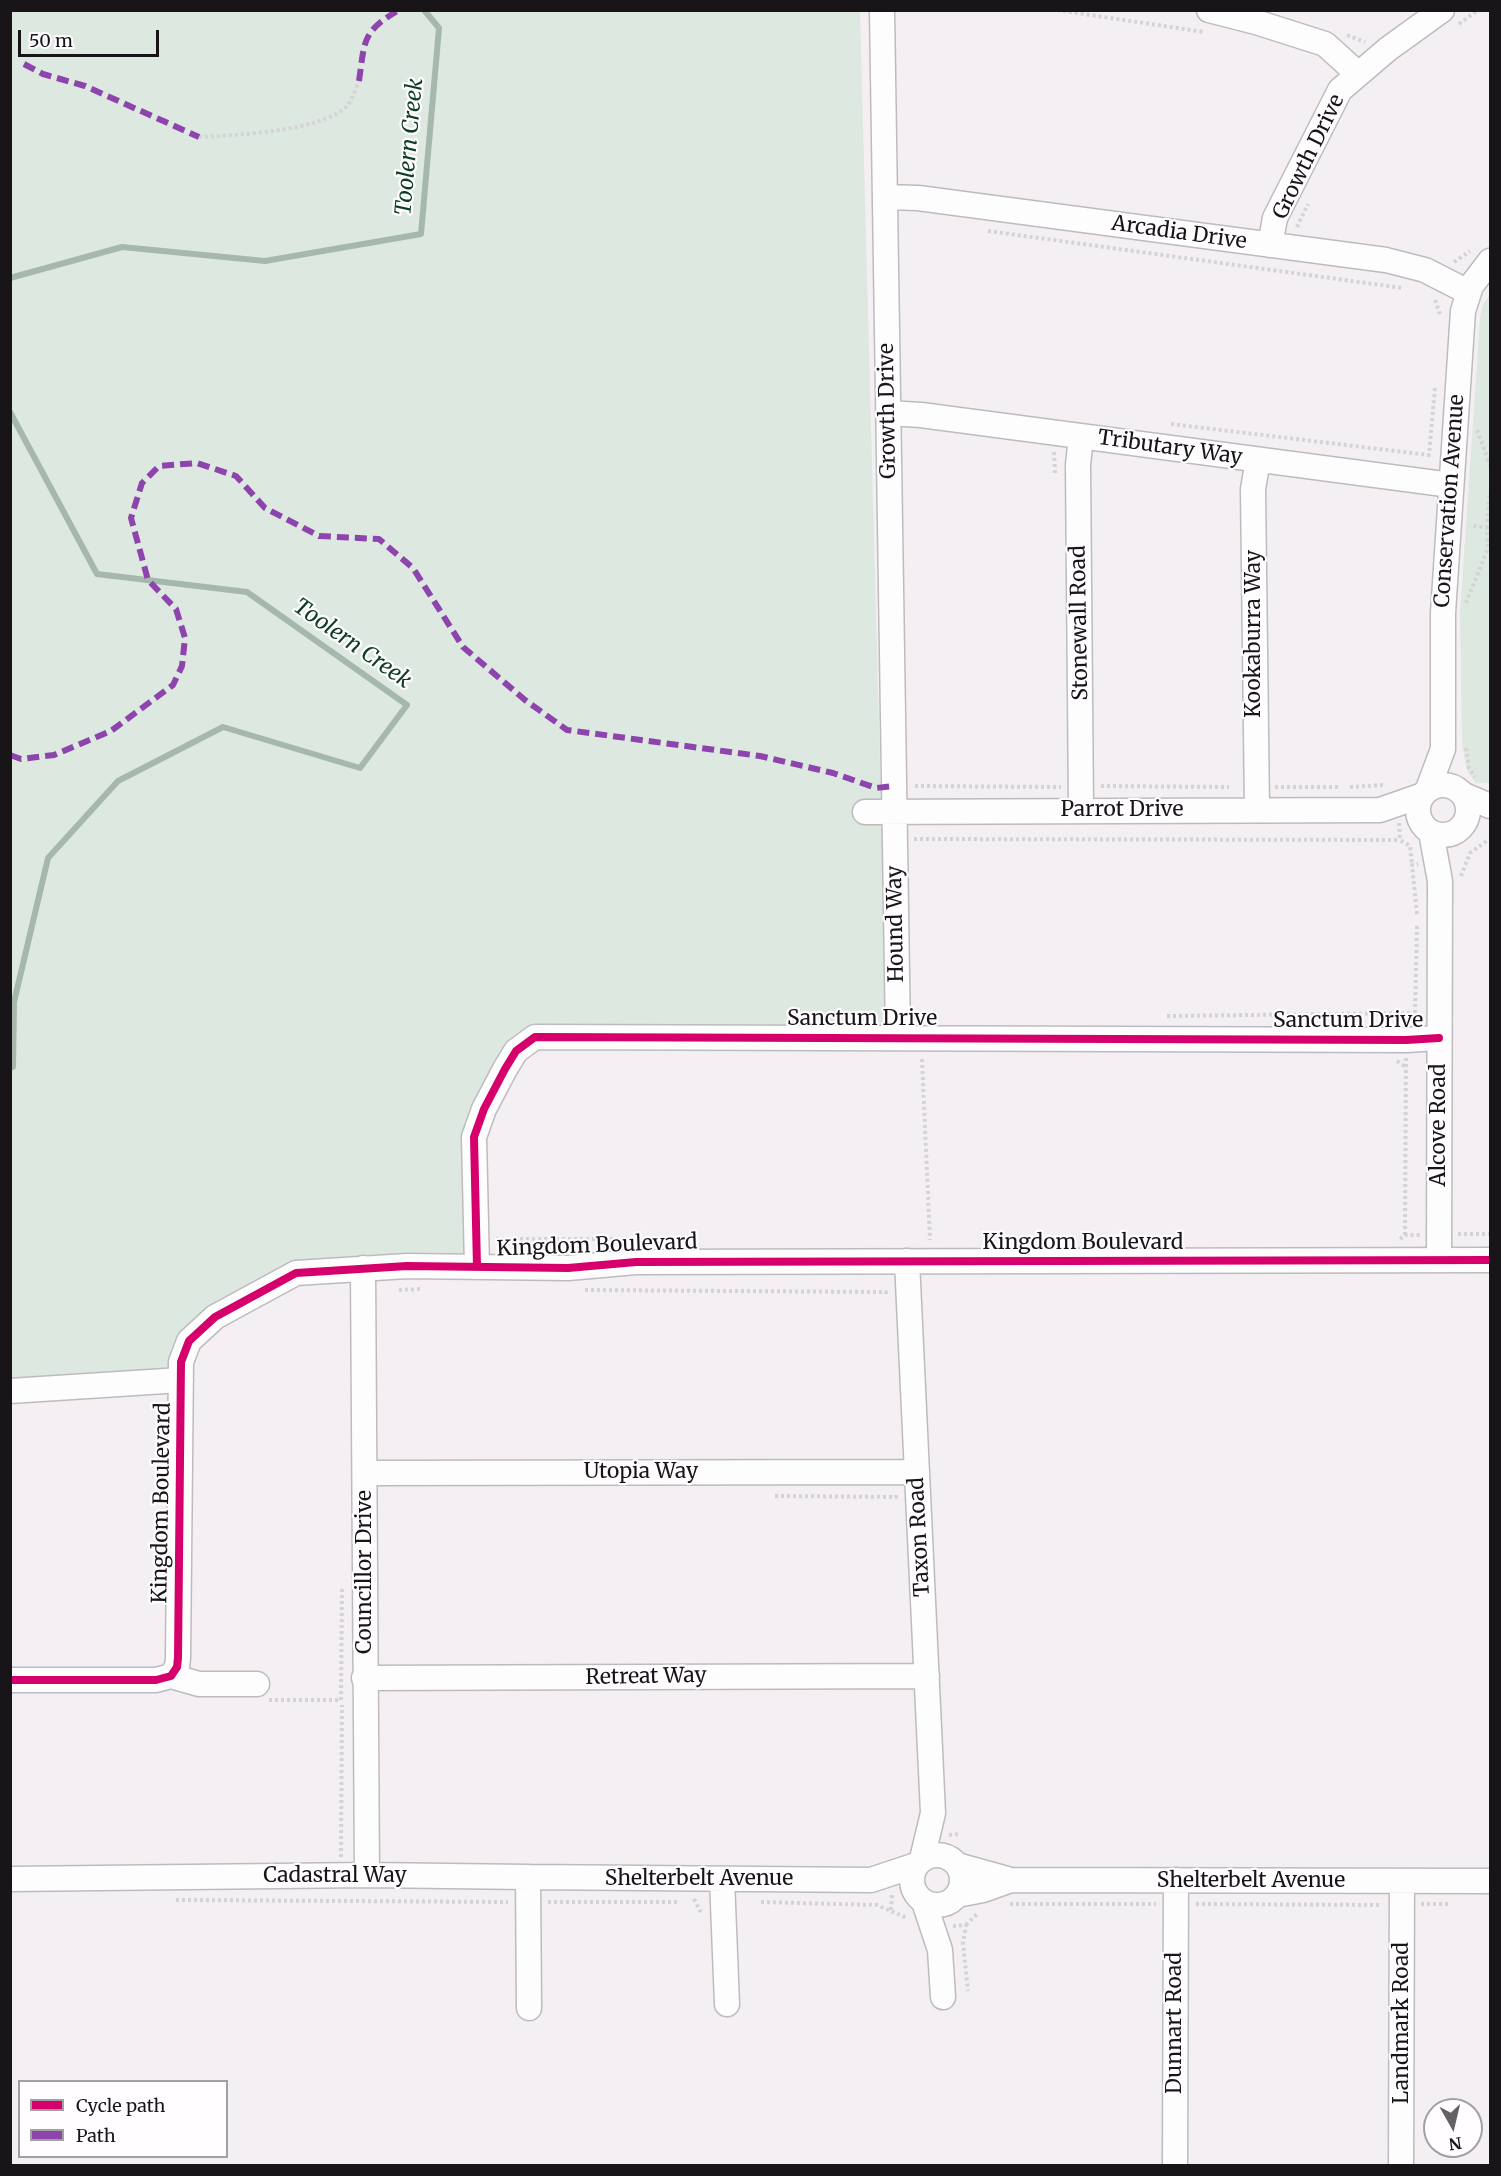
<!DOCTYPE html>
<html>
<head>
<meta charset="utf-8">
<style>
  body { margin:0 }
  #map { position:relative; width:1501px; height:2176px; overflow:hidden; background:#f4eff3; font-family:Merriweather,serif }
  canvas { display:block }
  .frame { position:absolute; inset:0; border:12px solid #171517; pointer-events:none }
  .legend { position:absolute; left:18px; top:2080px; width:210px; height:78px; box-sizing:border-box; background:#fffdff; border:2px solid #a2a0a2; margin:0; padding:8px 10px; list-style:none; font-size:18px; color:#171517 }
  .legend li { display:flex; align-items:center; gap:12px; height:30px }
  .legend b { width:30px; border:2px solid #a2a0a2 }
  .north { position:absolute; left:1423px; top:2098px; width:60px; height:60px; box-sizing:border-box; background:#fffdff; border:2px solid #a2a0a2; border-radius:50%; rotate:172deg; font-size:16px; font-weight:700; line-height:24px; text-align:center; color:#171517 }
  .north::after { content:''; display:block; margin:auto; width:21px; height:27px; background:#646164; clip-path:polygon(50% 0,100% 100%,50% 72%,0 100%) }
  .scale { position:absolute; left:18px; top:30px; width:141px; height:27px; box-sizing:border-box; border:3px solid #171517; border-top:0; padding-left:8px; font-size:18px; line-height:21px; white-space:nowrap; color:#171517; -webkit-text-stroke:4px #fffdff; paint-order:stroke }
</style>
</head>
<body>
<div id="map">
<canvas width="1501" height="2176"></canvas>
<div class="frame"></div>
<ul class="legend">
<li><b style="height:8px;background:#d6006c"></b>Cycle path</li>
<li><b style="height:8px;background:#8e44ad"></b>Path</li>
</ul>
<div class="north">N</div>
<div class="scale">50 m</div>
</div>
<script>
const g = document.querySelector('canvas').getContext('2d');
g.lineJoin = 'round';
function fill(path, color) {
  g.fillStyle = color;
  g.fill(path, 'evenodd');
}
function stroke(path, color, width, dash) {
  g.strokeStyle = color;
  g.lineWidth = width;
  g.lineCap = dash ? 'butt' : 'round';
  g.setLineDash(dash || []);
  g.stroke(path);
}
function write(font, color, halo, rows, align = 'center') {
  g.font = font + ' Merriweather,serif';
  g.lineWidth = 4.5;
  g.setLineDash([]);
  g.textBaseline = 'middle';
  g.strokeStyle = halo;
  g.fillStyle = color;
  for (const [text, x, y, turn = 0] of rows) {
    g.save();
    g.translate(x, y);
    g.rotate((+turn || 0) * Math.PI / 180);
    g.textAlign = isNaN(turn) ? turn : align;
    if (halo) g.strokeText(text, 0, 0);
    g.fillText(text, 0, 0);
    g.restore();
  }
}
const green = new Path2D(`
  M11 11H860L887 1027 535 1030 472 1132 473 1256 293 1268 211 1312 176 1375 11 1385Z
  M1490 295V783H1476L1467 771 1462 744 1460 613 1480 318 1483 304Z`);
const stream = new Path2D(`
  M10 278 122 247 265 261 421 234 439 28 424 10
  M10 412 97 574 247 592 407 705 360 768 223 727 118 781 48 858 14 1002 13 1067 10 1068`);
const path = new Path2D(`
  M1057 10 1204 32
  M1459 24 1478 10
  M1347 35 1365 42
  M199 137C236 135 320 132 347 106 352 100 356 88 359 81
  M1297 227 1308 204
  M988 231 1403 288
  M1454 262 1470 251
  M1435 300 1440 314
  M1171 424 1429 455 1435 388
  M1477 430 1490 465
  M1054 452 1055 475
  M1487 528 1490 492
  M1466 603 1488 548 1487 528 1470 525
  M1466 748 1469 768 1475 777
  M915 786 1061 787
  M1101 786 1229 787
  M1275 787H1339
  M1350 787 1384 785
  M1399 823 1400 840 1410 846 1412 865
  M914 839 1400 840
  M1461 876 1470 853 1488 840
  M1417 914 1412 865 1418 864
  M1415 1013 1417 925
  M1167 1016 1415 1013
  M922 1059 930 1240
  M1397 1061 1406 1067
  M1458 1234H1490
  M1405 1235 1406 1058
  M496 1239H635
  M1400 1239 1405 1235H1421
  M399 1290 421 1289
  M585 1290 886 1292V1295
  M775 1496 896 1497V1494
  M269 1700H341L342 1588
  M949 1835 960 1834
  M341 1857 342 1705
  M694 1899 701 1913
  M176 1900 508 1902
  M548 1902H679
  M761 1902 877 1905 907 1918
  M1010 1904H1156
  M1196 1904 1381 1905
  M1421 1904H1450
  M891 1910 892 1895
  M966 1925 978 1913
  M953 1926 966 1925 963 1943 968 1991`);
const minor = new Path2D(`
  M882 10 898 1037
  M1209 10 1256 22 1325 44 1357 73
  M885 197 918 198 1386 260 1425 270 1468 292
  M1270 245 1275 218 1340 90 1388 49 1442 10
  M888 413 921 415 1451 485
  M1081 436 1078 465 1081 810
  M1418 810a25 25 0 1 1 50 0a25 25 0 1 1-50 0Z
  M1428 789 1443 749V613L1463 311 1471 286 1490 261
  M1464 795 1490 806
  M1257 810 1253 489 1258 460
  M865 812 1380 810 1423 795
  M1431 832 1440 881 1439 1260
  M907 1261 933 1813 922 1859
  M477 1267 474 1137 484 1109 505 1069 516 1051 535 1037 1406 1040 1439 1038
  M363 1268 367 1875
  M10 1391 181 1380
  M365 1473 917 1472
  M171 1676 199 1684H257
  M364 1678 927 1676
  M10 1680H156L171 1676 177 1667 178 1658 181 1362 189 1341 215 1317 296 1273 407 1266 568 1268 636 1262 1490 1260
  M912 1880a25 25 0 1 1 50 0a25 25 0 1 1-50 0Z
  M957 1865 1011 1880
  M528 1877 871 1880 916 1865
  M10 1879 367 1875 528 1877 529 2008
  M722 1879 727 2004
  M957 1895 983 1890 1011 1880 1490 1881
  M924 1902 940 1950 943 1997
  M1175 2166 1176 1880
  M1401 2166 1402 1881`);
const quiet = new Path2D(`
  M24 64 43 74 85 86 199 137
  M359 81C365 41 361 32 399 10
  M10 755 21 759 54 755 111 731 173 685 182 666 185 638 176 609 148 580 131 518 142 483 159 466 197 463 236 476 265 508 319 536 379 539 413 568 463 647 525 700 567 730 760 756 833 773 876 788 893 786`);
const cycleway = new Path2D(`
  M477 1267 474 1137 484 1109 505 1069 516 1051 535 1037 1406 1040 1439 1038
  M10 1680H156L171 1676 177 1667 178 1658 181 1362 189 1341 215 1317 296 1273 407 1266 568 1268 636 1262 1490 1260`);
const streetNames = [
  ["Growth Drive",1309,157,-64],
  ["Arcadia Drive",1179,233,8],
  ["Growth Drive",888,411,-91],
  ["Tributary Way",1170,448,8],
  ["Conservation Avenue",1450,501,-86],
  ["Stonewall Road",1080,623,-91],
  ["Kookaburra Way",1254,634,-90],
  ["Parrot Drive",1122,810],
  ["Hound Way",896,924,-91],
  ["Sanctum Drive",862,1019],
  ["Sanctum Drive",1348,1021],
  ["Alcove Road",1439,1125,-90],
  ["Kingdom Boulevard",1083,1243],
  ["Kingdom Boulevard",597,1246,-2],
  ["Utopia Way",641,1472],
  ["Kingdom Boulevard",162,1503,-89],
  ["Taxon Road",920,1537,-93],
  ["Councillor Drive",365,1572,-90],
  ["Retreat Way",646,1677,-1],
  ["Cadastral Way",335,1876],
  ["Shelterbelt Avenue",699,1879],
  ["Shelterbelt Avenue",1251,1881],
  ["Dunnart Road",1175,2023,-90],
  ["Landmark Road",1402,2023,-90]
];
const waterNames = [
  ["Toolern Creek",410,147,-85],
  ["Toolern Creek",352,644,35]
];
fill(green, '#dde8e0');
stroke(stream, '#a6b8ac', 6);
stroke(minor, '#bebbbe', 27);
stroke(path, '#d5d4d4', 4, [3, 3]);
stroke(minor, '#fdfdfd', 24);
stroke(quiet, '#8e44ad', 6, [12, 6]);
stroke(cycleway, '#d6006c', 8);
write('21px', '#171517', '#fffdff', streetNames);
write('italic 22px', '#0c3e22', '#fffdff', waterNames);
</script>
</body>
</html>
